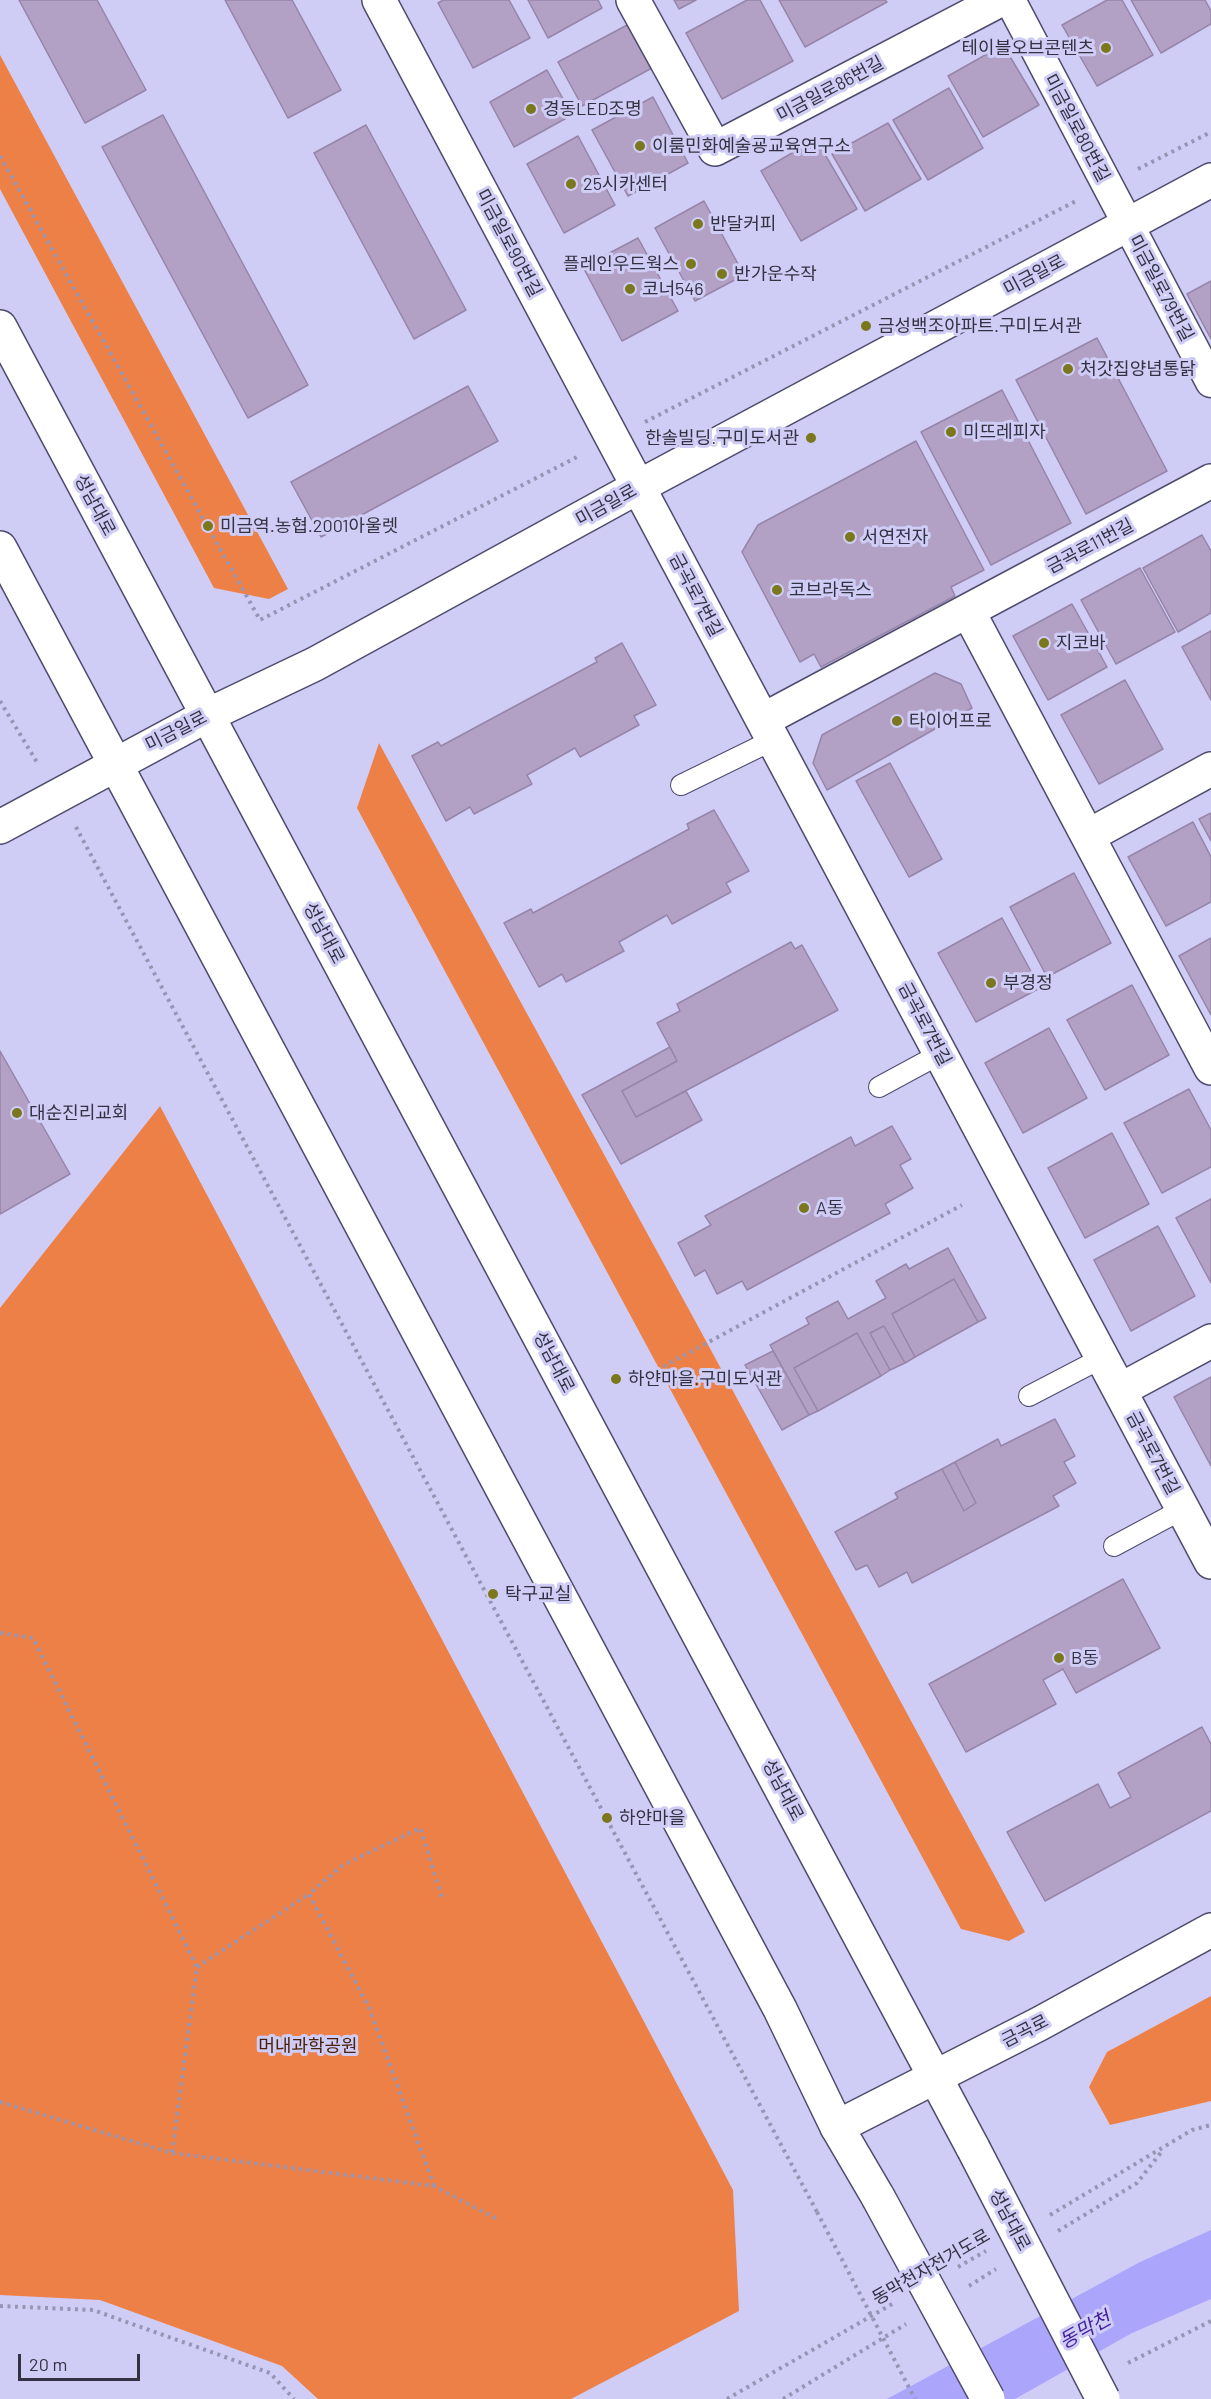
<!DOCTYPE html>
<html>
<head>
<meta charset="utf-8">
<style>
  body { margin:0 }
  #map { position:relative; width:1211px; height:2399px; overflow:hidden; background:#cfcdf6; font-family:Barlow,sans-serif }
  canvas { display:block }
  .scale { position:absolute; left:18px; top:2354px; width:122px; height:27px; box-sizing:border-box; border:3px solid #333242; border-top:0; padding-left:8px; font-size:18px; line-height:21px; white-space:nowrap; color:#333242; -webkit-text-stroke:4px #cfcdf6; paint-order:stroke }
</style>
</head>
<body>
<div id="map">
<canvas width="1211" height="2399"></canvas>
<div class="scale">20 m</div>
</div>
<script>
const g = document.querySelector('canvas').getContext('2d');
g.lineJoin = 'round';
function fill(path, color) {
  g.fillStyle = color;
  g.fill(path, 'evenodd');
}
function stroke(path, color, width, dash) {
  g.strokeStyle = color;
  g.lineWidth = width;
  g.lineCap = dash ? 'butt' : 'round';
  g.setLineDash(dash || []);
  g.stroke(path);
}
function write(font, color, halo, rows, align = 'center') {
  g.font = font + ' Barlow,"Noto Sans KR",sans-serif';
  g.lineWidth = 6;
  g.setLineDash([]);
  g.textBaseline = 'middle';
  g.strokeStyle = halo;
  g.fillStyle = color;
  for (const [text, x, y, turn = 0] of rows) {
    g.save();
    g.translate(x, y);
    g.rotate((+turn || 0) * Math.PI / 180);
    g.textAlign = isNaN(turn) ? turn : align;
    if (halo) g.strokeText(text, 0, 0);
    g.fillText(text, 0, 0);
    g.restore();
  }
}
const green = new Path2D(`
  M0 55 288 589 269 599 214 588 0 189Z
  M379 743 699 1328 1025 1932 1009 1941 961 1929 357 808Z
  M160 1106 733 2190 739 2311 571 2399H318L282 2366 100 2300 0 2295V1308Z
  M1211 1996V2101L1110 2125 1089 2087 1107 2052Z`);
const water = new Path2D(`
  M1211 2230V2299L1132 2333 1015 2399H887L1140 2262Z`);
const building = new Path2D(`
  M19 0H97L146 90 85 123Z
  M225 0H292L341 90 288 118Z
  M443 0H509L530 38 473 68 438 3Z
  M528 0H598L602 8 548 38Z
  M674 0H696L679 9Z
  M747 0H760L793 61 722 99 686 33Z
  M779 0H885L887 2 805 47Z
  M1107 0H1122L1153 55 1097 86 1062 25Z
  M1131 0H1205L1211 11V24L1161 53Z
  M629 24 652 68 582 106 558 62Z
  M1003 45 1039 105 983 137 948 76Z
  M547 70 572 115 514 147 490 102Z
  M949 88 983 148 928 180 893 120Z
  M653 97 688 163 628 196 592 130Z
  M163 115 308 385 248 418 102 147Z
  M888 123 921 179 865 211 832 154Z
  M366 125 466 310 414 339 314 153Z
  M578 136 615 205 564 233 527 164Z
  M816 139 857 209 801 241 761 171Z
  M704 201 744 275 695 301 655 228Z
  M638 238 678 311 622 341 583 267Z
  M1211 281V339L1187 294Z
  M1097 338 1167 471 1086 514 1016 380Z
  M468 386 498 441 321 537 291 482Z
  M1002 390 1071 523 991 565 921 432Z
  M916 441 984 570 951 587 955 596 821 667 814 654 800 662 742 552 758 525Z
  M1202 535 1211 551V613L1178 632 1143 568Z
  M1140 568 1175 632 1116 664 1081 600Z
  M1072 604 1107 667 1048 700 1013 636Z
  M1211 631V700L1182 647Z
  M622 643 656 705 634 716 639 725 580 757 575 748 527 775 532 784 474 814 470 807 446 821 412 756 438 742 441 746 597 662 595 658Z
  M935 673 961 684 972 708 827 790 813 763 822 735Z
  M1125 680 1163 749 1099 784 1061 715Z
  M890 763 942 859 909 877 856 781Z
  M714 810 749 871 726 883 731 892 672 924 667 915 619 942 624 951 566 982 562 974 539 987 504 923 531 909 533 913 689 829 687 824Z
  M1211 813V841L1199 819Z
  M1193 822 1211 857V902L1166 926 1128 857Z
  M1074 873 1111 943 1047 977 1010 907Z
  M1002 918 1040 988 976 1022 938 953Z
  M1211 938V1015L1179 956Z
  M791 942 795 949 802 945 838 1010 636 1117 622 1091 677 1061 657 1023 680 1011 677 1004Z
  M1132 985 1169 1055 1105 1090 1067 1020Z
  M1049 1028 1087 1098 1023 1133 985 1063Z
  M670 1047 677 1061 622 1091 636 1117 686 1091 702 1120 621 1164 582 1095Z
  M0 1051 70 1174 0 1214Z
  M1189 1089 1211 1130V1167L1162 1193 1124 1123Z
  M892 1126 911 1159 900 1165 913 1188 885 1204 890 1213 747 1290 742 1281 717 1294 705 1270 695 1276 678 1243 711 1225 705 1216 851 1137 855 1146Z
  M1112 1133 1149 1204 1085 1238 1048 1168Z
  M1211 1199V1283L1176 1218Z
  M1158 1226 1195 1296 1131 1331 1094 1260Z
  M948 1248 986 1318 978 1322 954 1279 892 1314 915 1357 905 1363 884 1326 870 1333 890 1370 881 1376 857 1333 794 1368 818 1411 809 1415 770 1345 809 1324 806 1318 838 1301 848 1319 886 1298 876 1281 906 1264 909 1269Z
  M954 1279 978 1322 915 1357 892 1314Z
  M884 1326 905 1363 890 1370 870 1333Z
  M857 1333 881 1376 818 1411 794 1368Z
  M773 1351 809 1415 782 1430 745 1365Z
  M1211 1377V1466L1174 1397Z
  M1055 1419 1075 1456 1064 1462 1076 1483 1053 1496 1059 1506 912 1583 907 1572 879 1587 867 1565 856 1570 835 1532 898 1498 895 1493 942 1469 964 1511 976 1503 955 1462 998 1439 1001 1446Z
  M955 1462 976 1503 964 1511 942 1469Z
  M1123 1579 1160 1648 1076 1693 1063 1669 1043 1680 1056 1704 966 1752 929 1684Z
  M1202 1727 1211 1744V1811L1045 1901 1007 1832 1098 1784 1110 1808 1131 1797 1118 1773Z`);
const path = new Path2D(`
  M0 156 260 620 579 456
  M1138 169 1211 132
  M645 422 1076 201
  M0 701 38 764
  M76 827 817 2212
  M657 1370 962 1205
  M0 1633 33 1638 197 1967 172 2153
  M197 1967 309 1894
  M0 2102 172 2153 434 2186 497 2219
  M434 2186 370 2010 309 1894 343 1865 420 1828 443 1900
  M1050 2215 1192 2130 1211 2125
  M1058 2231 1137 2183 1163 2150
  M958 2267 986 2251
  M969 2286 996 2269
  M0 2306 93 2310 270 2373 294 2399
  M1128 2363 1211 2321
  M727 2399 894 2303
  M783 2399 906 2324`);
const service = new Path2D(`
  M681 785 773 740
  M879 1087 940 1054
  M1029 1396 1102 1358
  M1114 1546 1183 1509`);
const pedestrian = new Path2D(`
  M1010 0 1211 382`);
const minor = new Path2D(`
  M379 0 1211 1562
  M633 0 715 149 1000 0
  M968 611 1211 1068
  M763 720 1211 481
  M1088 836 1211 769
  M1120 1390 1211 1341`);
const tertiary = new Path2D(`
  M0 827 208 715 315 664 638 487 1211 180`);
const secondary = new Path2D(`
  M837 2127 1039 2024 1211 1930`);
const primary = new Path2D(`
  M0 327 973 2148
  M0 548 780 2009 837 2127 878 2197`);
const pathBridge = new Path2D(`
  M817 2212 915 2399`);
const primaryBridge = new Path2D(`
  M973 2148 1103 2399
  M878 2197 988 2399`);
const markers = [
  [1106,48,6,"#7b771c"],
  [531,109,6,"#7b771c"],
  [640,146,6,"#7b771c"],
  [571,184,6,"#7b771c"],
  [698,224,6,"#7b771c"],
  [691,264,6,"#7b771c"],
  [722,274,6,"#7b771c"],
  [630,289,6,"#7b771c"],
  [866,326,6,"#7b771c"],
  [1068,369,6,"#7b771c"],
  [951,432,6,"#7b771c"],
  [811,438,6,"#7b771c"],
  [208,526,6,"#7b771c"],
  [850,537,6,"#7b771c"],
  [777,590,6,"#7b771c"],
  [1044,643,6,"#7b771c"],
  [897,721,6,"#7b771c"],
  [991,983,6,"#7b771c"],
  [17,1113,6,"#7b771c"],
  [804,1208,6,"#7b771c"],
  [616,1379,6,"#7b771c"],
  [493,1594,6,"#7b771c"],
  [1059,1658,6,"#7b771c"],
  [607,1818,6,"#7b771c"]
];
const poiNames = [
  ["테이블오브콘텐츠",1094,48,"right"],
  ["경동LED조명",543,109],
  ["이룸민화예술굥교육연구소",652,146],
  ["25시카센터",583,184],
  ["반달커피",710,224],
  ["플레인우드웍스",679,264,"right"],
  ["반가운수작",734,274],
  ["코너546",642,289],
  ["금성백조아파트.구미도서관",878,326],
  ["처갓집양념통닭",1080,369],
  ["미뜨레피자",963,432],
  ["한솔빌딩.구미도서관",799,438,"right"],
  ["미금역.농협.2001아울렛",220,526],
  ["서연전자",862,537],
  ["코브라독스",789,590],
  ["지코바",1056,643],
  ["타이어프로",909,721],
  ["부경정",1003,983],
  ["대순진리교회",29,1113],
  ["A동",816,1208],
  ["하얀마을.구미도서관",628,1379],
  ["탁구교실",505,1594],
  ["B동",1071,1658],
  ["하얀마을",619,1818]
];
const streetNames = [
  ["미금일로86번길",830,89,-28],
  ["미금일로80번길",1077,128,62],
  ["미금일로90번길",509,243,62],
  ["미금일로",1034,275,-28],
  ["미금일로79번길",1161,288,62],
  ["성남대로",95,505,62],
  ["미금일로",606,505,-29],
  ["금곡로11번길",1090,546,-28],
  ["금곡로7번길",696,595,62],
  ["미금일로",176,731,-27],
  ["성남대로",324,933,62],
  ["금곡로7번길",925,1024,62],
  ["성남대로",554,1362,62],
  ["금곡로7번길",1153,1453,62],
  ["성남대로",783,1790,62],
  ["금곡로",1025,2031,-27],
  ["성남대로",1010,2220,62],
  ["동막천자전거도로",931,2267,-30]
];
const parkNames = [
  ["머내과학공원",308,2046]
];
const waterNames = [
  ["동막천",1085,2330,-29]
];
fill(green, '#ed8047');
fill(water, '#aca5fc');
fill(building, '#b2a0c5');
stroke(building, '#9685a9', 1.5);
stroke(service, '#4e4b6d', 22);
stroke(pedestrian, '#4e4b6d', 33);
stroke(minor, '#4e4b6d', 36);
stroke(tertiary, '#4e4b6d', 36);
stroke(secondary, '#4e4b6d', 36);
stroke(primary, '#4e4b6d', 36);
stroke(path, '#9695b4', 4, [3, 4.5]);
stroke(service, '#fff', 20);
stroke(pedestrian, '#fff', 30);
stroke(minor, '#fff', 33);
stroke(tertiary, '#fff', 33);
stroke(secondary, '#fff', 33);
stroke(primary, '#fff', 33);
stroke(primaryBridge, '#4e4b6d', 36, []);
stroke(pathBridge, '#9695b4', 4, [3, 4.5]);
stroke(primaryBridge, '#fff', 33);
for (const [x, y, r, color] of markers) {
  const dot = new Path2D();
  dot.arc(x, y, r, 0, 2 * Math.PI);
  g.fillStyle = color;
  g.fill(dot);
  stroke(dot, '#cfcdf6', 2);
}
write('18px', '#333242', '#cfcdf6', poiNames, 'left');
write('18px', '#333242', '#cfcdf6', streetNames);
write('18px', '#4c2108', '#cfcdf6', parkNames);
write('italic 20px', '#431f9d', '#cfcdf6', waterNames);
</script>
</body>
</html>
